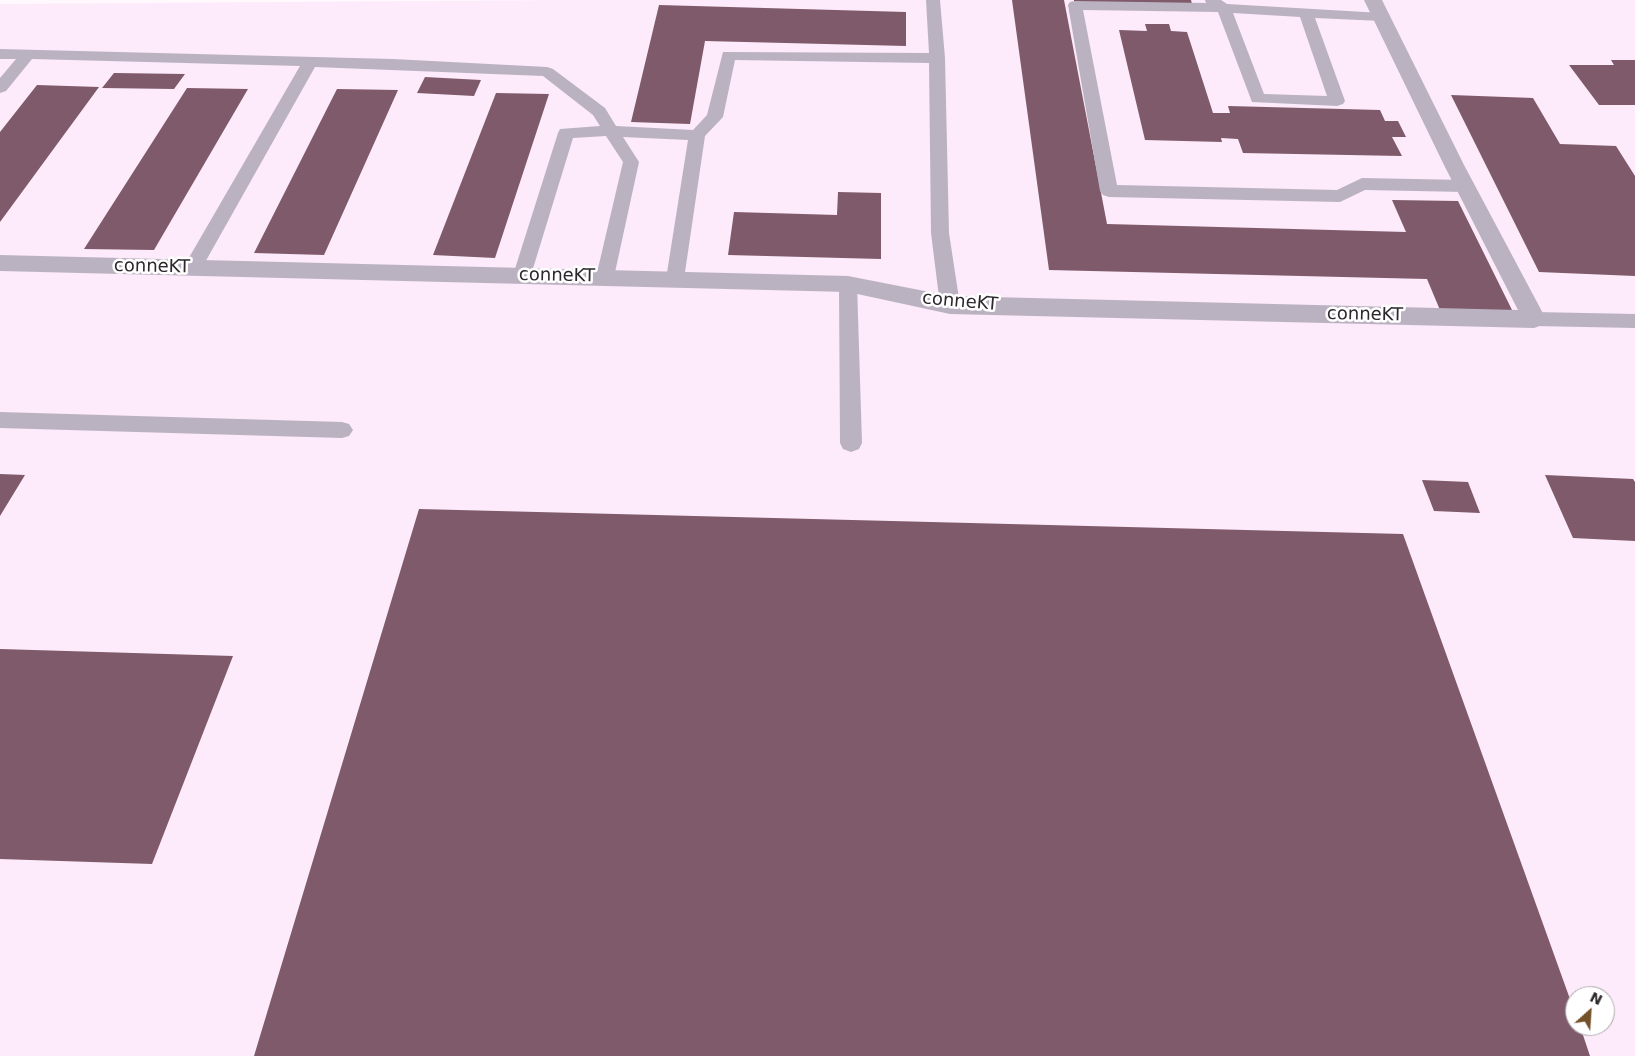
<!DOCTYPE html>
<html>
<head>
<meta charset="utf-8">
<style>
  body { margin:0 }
  #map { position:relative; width:1635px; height:1056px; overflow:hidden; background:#fff9fe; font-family:"DejaVu Sans",sans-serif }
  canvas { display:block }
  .north { position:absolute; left:1565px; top:986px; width:50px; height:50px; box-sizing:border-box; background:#fff; border:1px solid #aba9ab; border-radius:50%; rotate:26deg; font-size:14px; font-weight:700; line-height:20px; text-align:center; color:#2d282c }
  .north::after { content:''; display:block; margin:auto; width:18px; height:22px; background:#74512a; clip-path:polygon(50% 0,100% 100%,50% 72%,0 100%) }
</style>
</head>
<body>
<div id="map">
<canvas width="1635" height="1056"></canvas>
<div class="north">N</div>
</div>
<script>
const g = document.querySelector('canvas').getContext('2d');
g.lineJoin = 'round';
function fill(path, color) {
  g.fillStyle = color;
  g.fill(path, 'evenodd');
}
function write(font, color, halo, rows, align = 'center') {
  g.font = font + ' "DejaVu Sans",sans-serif';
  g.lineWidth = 5;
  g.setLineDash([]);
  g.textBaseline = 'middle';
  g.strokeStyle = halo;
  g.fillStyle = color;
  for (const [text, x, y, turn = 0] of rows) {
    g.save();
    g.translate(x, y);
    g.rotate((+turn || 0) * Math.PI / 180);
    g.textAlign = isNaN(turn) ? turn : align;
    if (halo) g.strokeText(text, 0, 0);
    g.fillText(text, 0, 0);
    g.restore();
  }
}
const built = new Path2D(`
  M574 0H1635V1056H0V4ZM1575 996H1605V1026H1575Z`);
const building = new Path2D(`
  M1012 0H1064L1107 224 1406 232 1392 200 1458 201 1513 312 1440 310 1427 279 1049 270Z
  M1074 0H1191L1192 4 1074 2Z
  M659 5 906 12V46L705 41 690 124 631 122Z
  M1145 24H1169L1171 31 1187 32 1213 113H1230L1228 106 1380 110 1385 121H1398L1406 137H1392L1402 156 1243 153 1238 139 1221 138 1222 142 1145 140 1119 30 1147 31Z
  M1611 60H1635V105H1599L1569 65H1614Z
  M114 73 185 74 174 89 102 88Z
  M425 77 481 80 474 96 417 93Z
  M37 85 99 87 0 222V132Z
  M187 88 248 89 154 250 84 249Z
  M337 89 398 90 324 255 254 253Z
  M496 93 549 94 495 258 433 255Z
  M1451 95 1533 98 1560 144 1616 146 1635 176V276L1539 272Z
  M838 192 881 193V259L728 255 734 212 837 215Z
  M0 474 25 475 0 516Z
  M1545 475 1633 479 1635 482V541L1573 538Z
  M1422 480 1468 482 1480 513 1434 511Z
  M419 509 1403 534 1575 1013V1026H1580L1590 1056H254Z
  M0 649 233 656 152 864 0 859Z`);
const lane = new Path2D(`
  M926 0H940L945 58 949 233 960 305 957 310 950 312 943 310 940 305 931 233 929 63 735 60 723 117 705 136 684 279 682 284 675 286 668 284 666 279 688 140 623 137 639 162 614 277 612 282 605 284 598 282 596 277 623 162 606 136 573 138 531 275 529 280 522 282 515 280 513 275 558 133 560 129 600 126 593 115 543 76 315 67 199 273 192 275 185 273 183 268 300 66 32 59 6 91 0 93V78L16 59H0V49L393 59 547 67 553 69 605 108 616 126 693 130 707 115 723 52 929 53Z
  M1205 0H1221L1227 4 1382 13 1387 14 1389 17 1387 20 1382 21 1315 18 1345 101 1343 104 1337 106 1252 102 1218 12 1083 10 1117 185 1337 190 1362 178 1465 180 1471 182 1474 186 1471 190 1465 192 1365 190 1340 202 1109 197 1103 195 1100 191 1068 5 1070 2 1075 1 1206 3ZM1233 13 1300 17 1327 96 1264 94Z
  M848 277 855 279 857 284 862 443 859 449 851 452 843 449 840 443 839 284 841 279Z
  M1534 312 1635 314V328L1534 326 1527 324 1524 319 1527 314Z
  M0 412 342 422 349 424 353 430 349 436 342 438 0 428Z`);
const street = new Path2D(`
  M1364 0H1382L1464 165 1546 319 1542 325 1534 328 950 314 848 292 0 271V255L848 276 950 296 1518 310 1444 165Z`);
const streetNames = [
  ["conneKT",152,267,1],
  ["conneKT",557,276,1],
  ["conneKT",960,302,5],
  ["conneKT",1365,315,1]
];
fill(built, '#fdeafa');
fill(building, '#7e5a6a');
fill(lane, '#bbb2c1');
fill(street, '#bbb2c1');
write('18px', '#2d282c', '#fff', streetNames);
</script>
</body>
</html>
